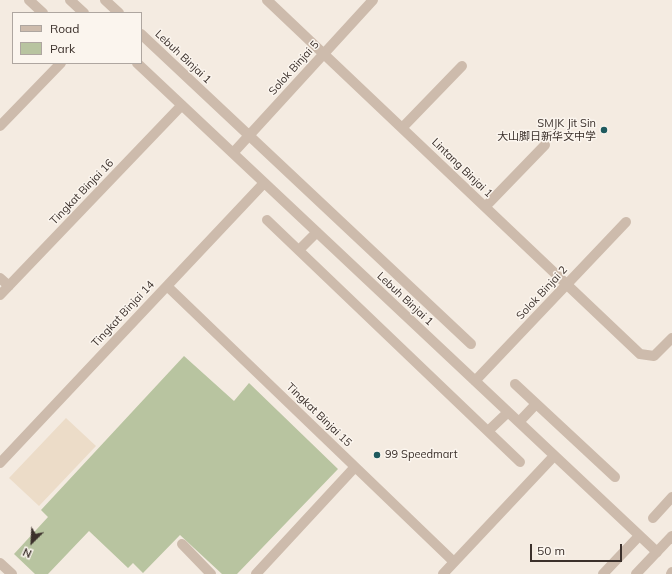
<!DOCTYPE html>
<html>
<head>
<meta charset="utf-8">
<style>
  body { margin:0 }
  #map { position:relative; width:672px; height:574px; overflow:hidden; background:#f4ebe1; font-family:Mulish,sans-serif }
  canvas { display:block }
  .legend { position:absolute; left:12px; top:12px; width:130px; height:52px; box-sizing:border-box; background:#fbf5ee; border:1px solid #aea6a0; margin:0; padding:5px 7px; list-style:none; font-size:12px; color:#3b302b }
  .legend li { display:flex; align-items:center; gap:8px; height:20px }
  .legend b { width:20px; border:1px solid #aea6a0 }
  .north { position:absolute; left:12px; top:522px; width:40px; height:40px; -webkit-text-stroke:3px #fbf5ee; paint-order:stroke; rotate:204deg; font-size:11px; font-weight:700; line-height:16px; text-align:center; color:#3b302b }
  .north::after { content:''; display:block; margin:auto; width:14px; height:18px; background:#3b302b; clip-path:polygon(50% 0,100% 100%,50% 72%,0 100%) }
  .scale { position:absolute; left:530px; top:544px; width:92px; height:18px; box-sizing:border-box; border:2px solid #3b302b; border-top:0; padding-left:5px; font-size:12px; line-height:14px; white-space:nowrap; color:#3b302b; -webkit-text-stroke:3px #fbf5ee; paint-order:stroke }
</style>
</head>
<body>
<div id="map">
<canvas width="672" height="574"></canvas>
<ul class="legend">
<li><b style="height:5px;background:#cdbbac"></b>Road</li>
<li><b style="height:11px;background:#b8c4a0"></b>Park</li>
</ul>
<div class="north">N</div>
<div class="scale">50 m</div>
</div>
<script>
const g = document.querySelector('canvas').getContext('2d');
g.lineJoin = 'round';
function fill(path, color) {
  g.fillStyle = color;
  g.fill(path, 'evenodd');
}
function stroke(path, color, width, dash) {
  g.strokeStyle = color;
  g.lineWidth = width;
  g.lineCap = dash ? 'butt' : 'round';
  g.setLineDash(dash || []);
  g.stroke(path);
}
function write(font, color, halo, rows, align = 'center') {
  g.font = font + ' Mulish,"Noto Sans SC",sans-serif';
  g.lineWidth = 3;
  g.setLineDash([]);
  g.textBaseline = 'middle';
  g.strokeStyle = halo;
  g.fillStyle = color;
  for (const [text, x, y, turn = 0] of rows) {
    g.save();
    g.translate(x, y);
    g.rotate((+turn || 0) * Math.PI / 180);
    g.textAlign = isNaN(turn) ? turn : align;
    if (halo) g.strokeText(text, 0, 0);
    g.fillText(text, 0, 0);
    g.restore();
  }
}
const green = new Path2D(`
  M184 356 234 401 249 383 338 469 237 574H222L180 535 143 573 133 563 128 568 89 531 48 574H35L14 554 48 517 41 510Z`);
const plaza = new Path2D(`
  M66 418 96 446 39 506 9 478Z`);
const minor = new Path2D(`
  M29 0 43 13
  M70 0 84 13
  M105 0 119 13
  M267 0 640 354 654 356 672 338
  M141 34 471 344
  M137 63 657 552
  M0 126 61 63
  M402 128 462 66
  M233 153 373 0
  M485 207 545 145
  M267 220 520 462
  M299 250 317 232
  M0 278 9 286
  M167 286 454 562
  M0 295 182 105
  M475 381 626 222
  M515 384 615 477
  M519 422 536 404
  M488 431 508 412
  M0 463 264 183
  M653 518 672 497
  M182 544 211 574
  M0 563 12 574
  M256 574 355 467
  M443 574 554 456
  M603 574 639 536
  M671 574 672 572`);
const tertiary = new Path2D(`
  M636 574 672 536`);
const markers = [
  [604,130,4,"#1f5a5e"],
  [377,455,4,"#1f5a5e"]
];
const streetNames = [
  ["Lebuh Binjai 1",183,57,43],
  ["Solok Binjai 5",294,68,-48],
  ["Lintang Binjai 1",462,168,44],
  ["Tingkat Binjai 16",82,192,-46],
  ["Solok Binjai 2",542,293,-47],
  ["Lebuh Binjai 1",405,299,43],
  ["Tingkat Binjai 14",123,314,-47],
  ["Tingkat Binjai 15",319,415,44]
];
const poiNames = [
  ["SMJK Jit Sin",596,124],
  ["大山脚日新华文中学",596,137],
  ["99 Speedmart",385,455,"left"]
];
fill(green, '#b8c4a0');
fill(plaza, '#ecdcc8');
stroke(minor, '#cdbbac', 10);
stroke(tertiary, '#cdbbac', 10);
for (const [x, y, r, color] of markers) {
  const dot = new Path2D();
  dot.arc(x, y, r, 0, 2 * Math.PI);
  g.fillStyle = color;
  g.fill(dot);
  stroke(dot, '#fbf5ee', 1.5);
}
write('11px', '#3b302b', '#fbf5ee', streetNames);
write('11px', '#3b302b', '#fbf5ee', poiNames, 'right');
</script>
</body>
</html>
